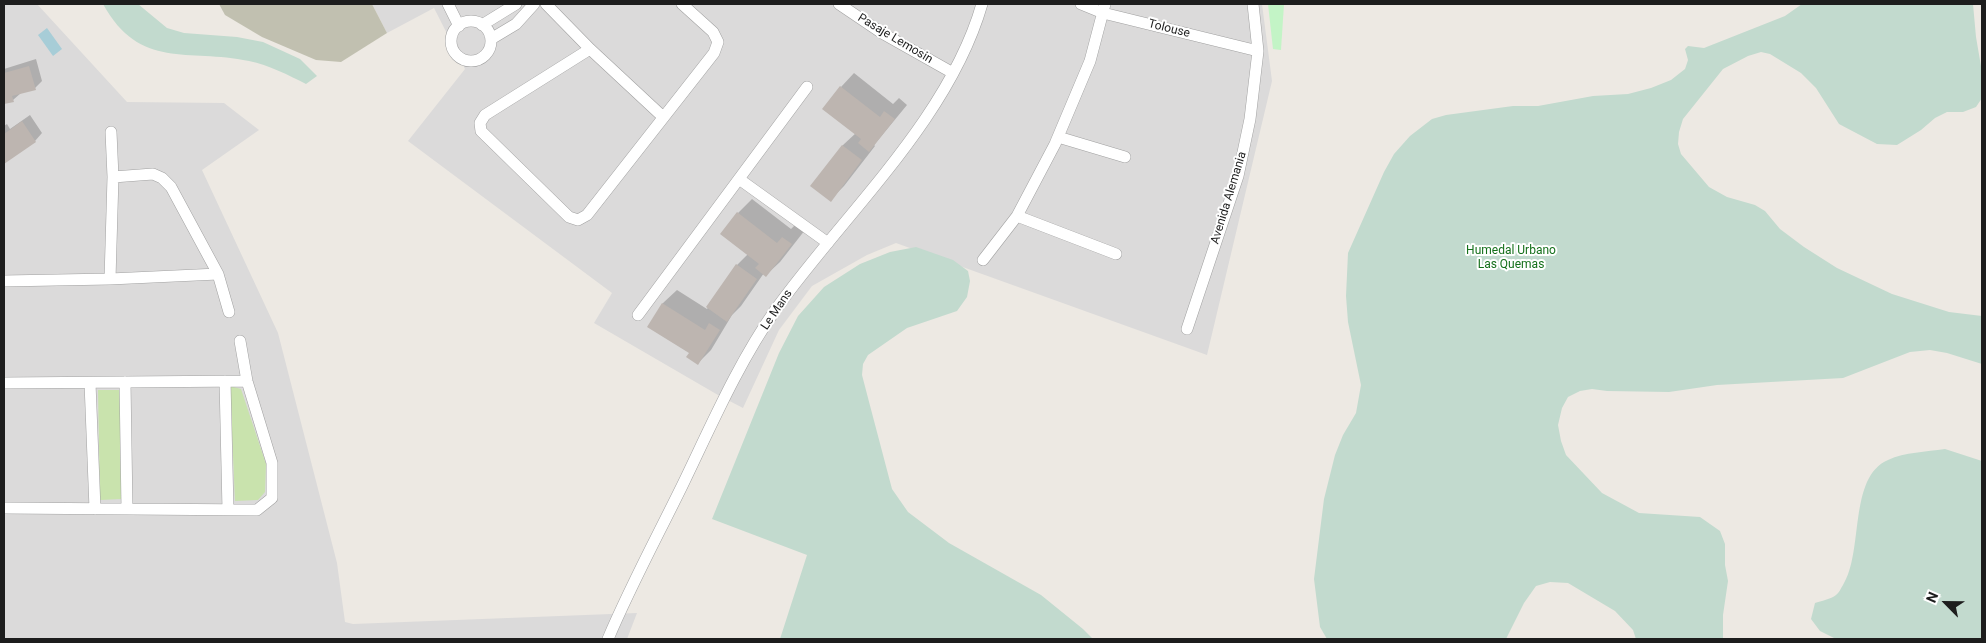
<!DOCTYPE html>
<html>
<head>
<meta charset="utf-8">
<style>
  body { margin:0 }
  #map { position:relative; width:1986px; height:643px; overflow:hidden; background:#ede9e3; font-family:Roboto,sans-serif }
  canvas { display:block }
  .frame { position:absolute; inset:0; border:5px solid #1d1d1d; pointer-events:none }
  .north { position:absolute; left:1921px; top:578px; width:50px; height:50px; -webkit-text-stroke:4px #fff; paint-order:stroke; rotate:293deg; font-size:14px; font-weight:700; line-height:20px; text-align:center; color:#1d1d1d }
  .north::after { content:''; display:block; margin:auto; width:18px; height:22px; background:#1d1d1d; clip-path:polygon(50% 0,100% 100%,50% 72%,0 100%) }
</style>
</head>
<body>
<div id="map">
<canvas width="1986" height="643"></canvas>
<div class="frame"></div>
<div class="north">N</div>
</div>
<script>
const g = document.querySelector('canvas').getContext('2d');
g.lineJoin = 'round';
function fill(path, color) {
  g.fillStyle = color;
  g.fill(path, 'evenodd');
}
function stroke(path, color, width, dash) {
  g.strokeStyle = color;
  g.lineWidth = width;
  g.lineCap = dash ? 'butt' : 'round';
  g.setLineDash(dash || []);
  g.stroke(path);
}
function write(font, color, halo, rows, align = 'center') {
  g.font = font + ' Roboto,sans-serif';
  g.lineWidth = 4;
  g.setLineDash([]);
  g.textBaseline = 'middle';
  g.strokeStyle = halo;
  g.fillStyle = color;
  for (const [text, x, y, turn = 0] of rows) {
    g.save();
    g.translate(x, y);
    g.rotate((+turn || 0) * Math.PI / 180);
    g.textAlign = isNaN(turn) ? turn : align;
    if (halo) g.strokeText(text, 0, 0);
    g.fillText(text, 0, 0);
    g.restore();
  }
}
const residential = new Path2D(`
  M4 4H37L127 102 224 103 259 130 202 170 278 333 337 563 345 622 353 624 637 613 627 639H4Z
  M372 4H1262L1272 81 1207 355 896 243 867 255 812 286 779 330 743 408 718 395 594 323 612 293 408 141 465 69 434 8 387 33Z`);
const construction = new Path2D(`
  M219 4H372L387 33 341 62 316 60 262 37 225 15Z`);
const grass = new Path2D(`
  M230 386 241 389 266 464 265 492 258 500 235 501Z
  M98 390H120L121 499 100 500Z`);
const wetland = new Path2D(`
  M103 4H138L167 28 184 33 237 37 263 42 300 59 317 76 306 84C288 75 269 65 249 61 188 48 140 71 103 4Z
  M1802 4H1973L1976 37 1982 72V98L1976 107 1963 112H1947L1935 118 1921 130 1897 145 1877 144 1839 124 1816 88 1801 73 1770 54 1761 52 1748 56 1723 69 1683 119 1679 132 1678 144 1681 154 1709 187 1727 197 1755 205 1765 211 1780 229 1804 247 1837 268 1892 294 1949 312 1982 316V364L1947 353 1930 350 1910 352 1843 378 1717 385 1669 392 1607 391 1592 389 1580 391 1568 397 1562 408 1558 425 1561 441 1566 455 1602 493 1639 513 1700 517 1720 531 1725 544V565L1728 581 1723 615V639H1636L1633 630 1615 611 1568 583 1550 582 1536 586 1524 603 1506 639H1327L1320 627 1314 579 1324 499 1335 455 1343 435 1356 413 1361 385 1348 322 1346 296 1348 253 1384 172 1394 154 1410 136 1432 119 1446 115 1513 106H1538L1593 96 1628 94 1651 88 1671 80 1685 69 1688 60 1685 49 1688 46 1704 48 1785 16Z
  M916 247 953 260 968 271 970 281 967 297 957 311 907 328 868 355 863 364 862 375 868 398 892 489 908 512 949 543 1041 595 1083 629 1093 639H780L807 555 712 519 779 353 798 316 824 287 860 264 890 252Z
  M1945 449 1982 461V639H1836L1820 631 1811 619 1815 603C1821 601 1831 599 1836 595 1839 593 1841 588 1843 585 1864 552 1848 477 1888 460 1905 452 1926 452 1945 449Z`);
const park = new Path2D(`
  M1268 4H1284L1281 50 1273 49Z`);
const water = new Path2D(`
  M47 28 62 49 53 56 38 35Z`);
const shadow = new Path2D(`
  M36 59 42 81 35 88 21 93 13 100 4 103V69Z
  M854 73 893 104 899 98 907 105 874 145 875 146 844 186 830 200 812 186 843 145 856 133 841 87Z
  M30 115 42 133 35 141 4 162V126L7 124 10 129Z
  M752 199 791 229 796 224 805 230 780 262 766 275 764 273 741 306 732 315 711 350 698 363 691 353 649 326 663 303 677 290 707 309 737 265 748 254 738 213Z`);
const building = new Path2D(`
  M29 66 36 90 12 96 14 102 4 104V73Z
  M840 86 880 117 884 111 895 119 869 152 858 143 861 139 822 109Z
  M22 121 36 142 4 164V134Z
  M842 145 862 160 831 202 810 186Z
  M737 212 777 243 782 237 792 244 766 277 755 268 759 264 720 234Z
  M736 264 757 279 727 322 706 307Z
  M662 303 705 330 709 323 720 330 698 365 686 357 689 353 647 327Z`);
const street = new Path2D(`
  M448 4 459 26
  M546 4 590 49 485 115 480 123 481 131 569 217 578 220 587 215 714 53 718 42 713 32 682 4
  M839 4 882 33 953 73
  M1081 4 1103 13 1258 51
  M451 41a20 20 0 1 1 40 0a20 20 0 1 1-40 0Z
  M482 25 516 4
  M491 39 516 24 534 4
  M590 49 662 116
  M1058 137 1125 157
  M113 177 153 174 162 178 171 187 218 274 229 312
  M739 179 828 243
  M1017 216 1116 254
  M983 260 1017 216 1055 144 1090 61 1105 4
  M110 279 113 177 111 132
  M4 281 110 279 218 274
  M638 315 807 87
  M1187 329 1238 176 1250 119 1258 51 1253 4
  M225 381 228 510
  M125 382 127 509
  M4 383 247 381
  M90 383 95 509
  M4 508 257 510 272 498V463L247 381 240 341
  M608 639C630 587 657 537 682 486 711 426 738 363 776 309 845 213 949 119 982 4`);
const streetNames = [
  ["Tolouse",1169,29,14],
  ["Pasaje Lemosin",895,39,31],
  ["Avenida Alemania",1229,198,-73],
  ["Le Mans",777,310,-56]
];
const parkNames = [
  ["Humedal Urbano",1511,251],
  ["Las Quemas",1511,265]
];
fill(residential, '#dbdada');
fill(construction, '#c1c0b0');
fill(grass, '#c9e3ad');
fill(wetland, '#c2dace');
fill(park, '#c3f4c6');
fill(water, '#a7cdd7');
fill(shadow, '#0003');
fill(building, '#bdb5b0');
stroke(street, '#a1a1a1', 12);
stroke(street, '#fff', 11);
write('12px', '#1d1d1d', '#fff', streetNames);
write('12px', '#15701b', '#fff', parkNames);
</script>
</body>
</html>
